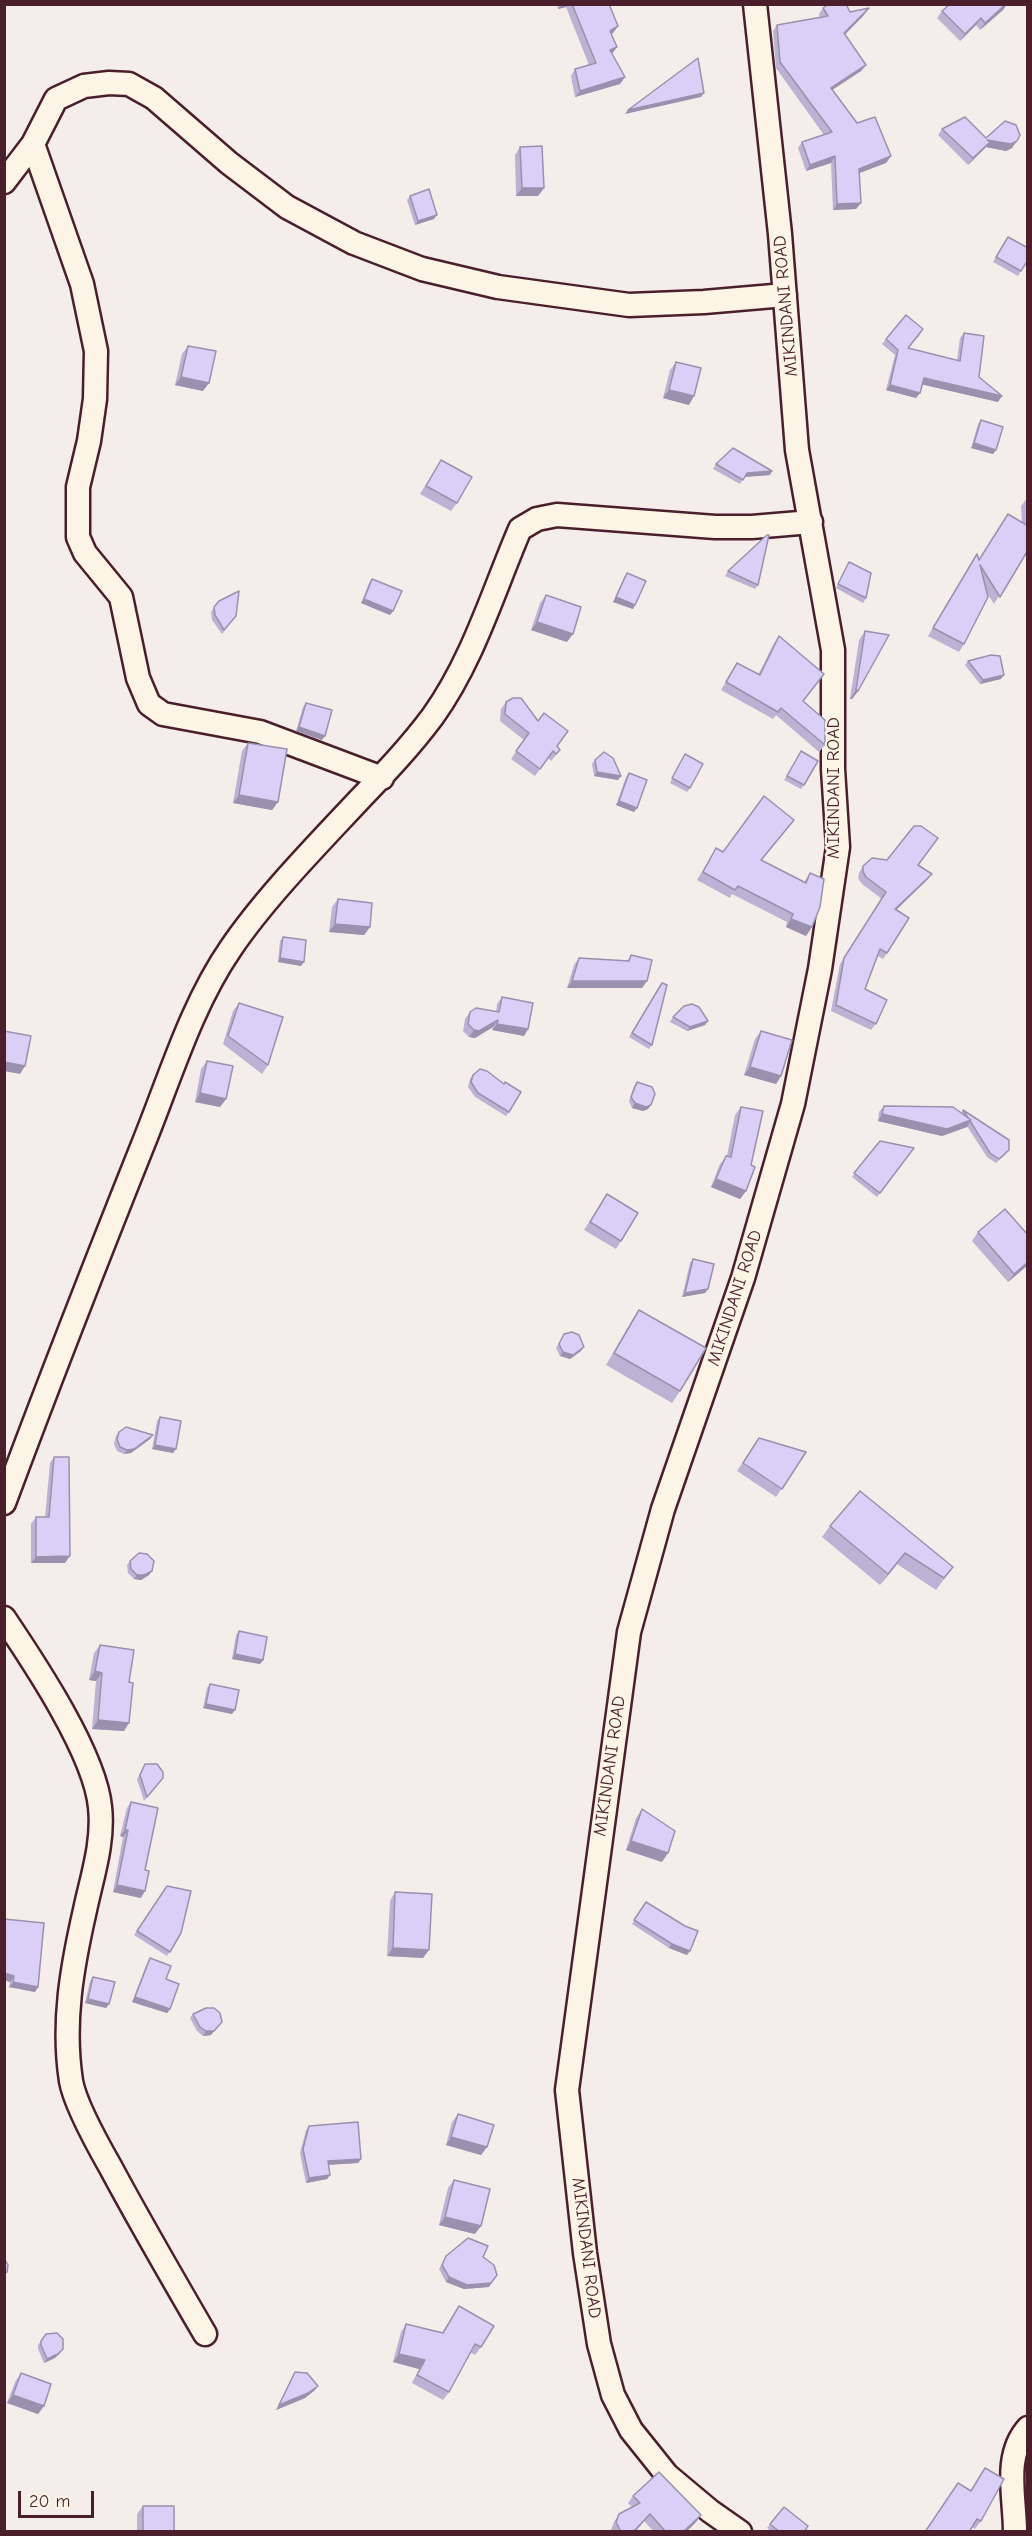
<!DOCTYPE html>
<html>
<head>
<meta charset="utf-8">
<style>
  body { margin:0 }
  #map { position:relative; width:1032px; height:2536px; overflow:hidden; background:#f5ede9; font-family:"Comic Neue",sans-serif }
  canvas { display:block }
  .frame { position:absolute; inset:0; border:6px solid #4a1f2b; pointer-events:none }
  .scale { position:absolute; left:18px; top:2491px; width:76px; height:27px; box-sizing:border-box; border:3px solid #4a1f2b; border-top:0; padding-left:8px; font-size:18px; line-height:21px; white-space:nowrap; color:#4a1f2b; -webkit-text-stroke:4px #fcf5e5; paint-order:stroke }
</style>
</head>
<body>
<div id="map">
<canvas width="1032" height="2536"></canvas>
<div class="frame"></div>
<div class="scale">20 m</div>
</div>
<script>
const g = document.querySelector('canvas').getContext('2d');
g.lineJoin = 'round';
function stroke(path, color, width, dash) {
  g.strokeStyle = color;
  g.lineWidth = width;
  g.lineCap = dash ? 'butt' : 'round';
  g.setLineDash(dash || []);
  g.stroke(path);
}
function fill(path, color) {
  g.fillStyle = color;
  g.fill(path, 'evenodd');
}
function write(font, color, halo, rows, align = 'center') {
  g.font = font + ' "Comic Neue",sans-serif';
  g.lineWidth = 4.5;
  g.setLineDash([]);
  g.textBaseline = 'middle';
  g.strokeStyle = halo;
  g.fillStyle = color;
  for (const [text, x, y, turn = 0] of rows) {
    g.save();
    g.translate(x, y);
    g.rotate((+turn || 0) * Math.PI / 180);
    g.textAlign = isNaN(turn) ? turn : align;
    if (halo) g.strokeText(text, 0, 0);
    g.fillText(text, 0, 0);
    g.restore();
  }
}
const minor = new Path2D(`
  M33 144 82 284 96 351 95 399 89 441 78 487V537L85 553 121 597 138 678 149 704 163 714 260 732 382 778
  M4 182 33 144 56 99 84 86 109 83 129 84 154 98 229 163 287 207 354 243 422 269 498 287 629 305 704 302 785 295
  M4 1503C49 1382 96 1262 144 1142 170 1078 191 1006 231 948 265 898 317 845 359 800 385 773 410 747 433 716 473 660 493 592 520 529L537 519 557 515 715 527H752L811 522
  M4 1618C35 1664 95 1754 100 1807 104 1842 92 1877 85 1910 72 1967 62 2023 71 2081 75 2104 99 2147 111 2168 141 2224 173 2279 205 2334
  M740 2532 710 2511 667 2475 631 2430 613 2395 599 2344 585 2253 567 2090 629 1632 663 1509 743 1278 793 1104 820 969 838 847 833 769V650L797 450 780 234 755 4
  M1015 2532C1015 2497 1003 2456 1028 2428`);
const wall = new Path2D(`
  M557 4H609L618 26 613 33 611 34 612 54 625 77 620 84 575 97 571 76 575 69 589 65 566 7 558 9Z
  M950 4H1007L1003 10 980 30 976 25 960 41 937 18 942 11Z
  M823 8 864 15 845 35 866 65 861 71 832 90 857 123 891 156 886 163 859 173 861 203 856 209 833 210 831 163 806 171 798 148 802 142 824 135 776 68 773 31 777 25 820 17 819 14Z
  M942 129 986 138 1012 148 1006 151 986 147 968 165 938 135Z
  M520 147 544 188 538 196H516L515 155Z
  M410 196 434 219 415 225 407 200Z
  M1008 237 1021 271 1018 276 993 262Z
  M964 333 979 377 998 402 922 384 920 393 916 398 886 390 895 355 882 344 886 339 920 335 908 348 957 360 960 338Z
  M188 346 203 391 175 385 182 354Z
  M676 362 689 405 663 398 670 370Z
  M981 420 996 450 993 454 971 448 978 424Z
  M441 460 457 503 451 511 420 494Z
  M716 464 770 475 744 477 740 484 713 469Z
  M1028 497V558L1024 555 994 604 987 593 964 644 959 652 928 636 977 554 979 560 1022 523 1021 506Z
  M849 562 866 598 863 603 836 588Z
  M728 571 758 585 755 589 725 576Z
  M627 573 633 609 613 602 624 577Z
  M372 579 393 611 390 615 361 603 369 583Z
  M546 595 567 642 531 630 540 603Z
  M219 601 233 620 222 634 212 620 211 612Z
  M865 631 858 691 852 699H850L859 640Z
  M779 636 803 701 825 745 819 752 776 715 773 719 721 690 737 663 758 675 774 643Z
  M968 661 1001 679 980 684 965 665Z
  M506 702 557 746 560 750 551 761 548 758 535 776 511 759 524 740 500 721 501 709Z
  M306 703 322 740 296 731 303 707Z
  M248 743 278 802 272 810 233 803 242 751Z
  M801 751 804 785 801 789 784 780Z
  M685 754 690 788 687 792 670 783Z
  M595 760 621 776 618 780 594 776 592 764Z
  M629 773 637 808 634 812 616 805 626 777Z
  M794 820 762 860 804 882 810 873 812 927 806 936 786 927 787 922 732 894 730 898 697 880 716 848 723 852Z
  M918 865 932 874 927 880 896 910 887 953 883 959 878 956 865 989 876 1024 871 1030 831 1011 840 964 882 899 862 884 858 878 859 873 863 866Z
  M338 899 370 927 364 935 329 932 332 907Z
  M283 937 301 966 278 962 280 941Z
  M631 955 647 981 642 988H567L574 965 579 958 627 961Z
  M659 987 652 1045 649 1049 629 1037Z
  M502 997 528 1029 524 1036 492 1030 493 1027 475 1038 469 1037 463 1031 465 1019 470 1012H496L497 1004Z
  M239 1003 268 1065 262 1074 223 1044 233 1011Z
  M673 1017 705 1025 687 1031 670 1022Z
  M761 1031 781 1076 776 1084 744 1075 755 1039Z
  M207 1061 226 1099 220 1107 195 1102 201 1069Z
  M473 1075 504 1084 509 1112 506 1116 475 1097 468 1087 470 1079Z
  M637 1082 651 1105 648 1109 643 1111 632 1108 629 1101 634 1086Z
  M884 1106 961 1113 963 1110 1009 1150 1006 1154 996 1163 987 1157 967 1126V1127L942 1136 878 1121 879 1112Z
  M741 1107 746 1191 740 1199 711 1187 720 1164 727 1156 735 1115Z
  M880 1141 914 1148 877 1197 852 1177Z
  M607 1194 621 1241 616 1249 584 1230Z
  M978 1232 1028 1235V1265L1008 1282 972 1241Z
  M693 1259 708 1289 705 1293 682 1297 690 1263Z
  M639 1310 680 1391 672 1403 606 1365 631 1322Z
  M564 1334 581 1351 570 1359 560 1356 556 1348Z
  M160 1417 176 1449 173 1453 152 1449 157 1421Z
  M119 1432 153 1435 150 1439 131 1453 124 1454 117 1451 114 1444 116 1436Z
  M759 1438 806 1452 776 1497 737 1471Z
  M54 1457 65 1563H31V1524L36 1517H45L50 1463Z
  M830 1526 953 1567 936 1590 897 1564 880 1585 822 1537Z
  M130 1561 149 1575 141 1580 134 1579 128 1573 127 1565Z
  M239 1631 263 1660 260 1664 232 1659 236 1635Z
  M100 1645 129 1682 124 1731 92 1729 96 1681 89 1680 94 1653Z
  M210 1684 232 1714 203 1708 207 1688Z
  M145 1764 160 1782 144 1801 137 1779Z
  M131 1802 141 1898 113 1892 123 1837 120 1836 127 1808Z
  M642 1809 662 1862 626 1850 636 1818Z
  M167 1886 181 1933 167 1956 134 1935Z
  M395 1892 423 1958 387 1956 390 1901Z
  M646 1902 687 1955 669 1948 632 1924Z
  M4 1919 38 1987 35 1992 9 1987 10 1982 4 1980Z
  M150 1958 166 1979 170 2009 167 2013 132 2002 147 1963Z
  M93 1977 109 2004 106 2008 85 2003 90 1981Z
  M193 2014 211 2035 203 2036 197 2031 190 2018Z
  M458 2114 487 2147 481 2155 446 2145 452 2122Z
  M309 2126 361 2159 358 2163 328 2165 330 2175 327 2179 306 2183 300 2153 306 2130Z
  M454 2180 475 2234 439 2225 448 2188Z
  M446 2256 483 2257 497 2275 489 2287 464 2289 446 2282 439 2269Z
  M459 2306 481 2347 475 2355 470 2352 449 2392 443 2400 412 2383 419 2369 393 2362 401 2332 406 2324 442 2333Z
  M46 2334 60 2353 55 2358 44 2363 38 2349V2345Z
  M295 2372 315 2390 305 2398 276 2410Z
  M21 2373 44 2406 38 2414 7 2403 15 2382Z
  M985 2468 981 2521 975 2529 972 2527 971 2490Z
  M633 2496 701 2515 696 2522 686 2532H654L644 2521 635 2532H612L611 2530 614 2522 619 2514 632 2507 628 2503Z
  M143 2506 174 2532H137V2514Z
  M784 2507 804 2532H772L767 2528Z`);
const shadedWall = new Path2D(`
  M562 4H568L566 7 558 9Z
  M1006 4H1007L1003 10 980 30 985 23Z
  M869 8 864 15 839 40 844 33Z
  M981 18 976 25 960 41 965 34Z
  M618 26 613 33 605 38 610 31Z
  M617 47 612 54 610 50Z
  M866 65 861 71 826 94 831 88Z
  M625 77 620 84 575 97 580 91Z
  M704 93 701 97 625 114 628 110Z
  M987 140 1017 141 1012 148 1006 151 986 147 968 165Z
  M835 156 831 163 806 171 810 165Z
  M891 156 886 163 854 175 859 169Z
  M522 188H544L538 196H516Z
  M861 203 856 209 833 210 837 204Z
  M437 215 434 219 415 225 418 221Z
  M181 377 209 383 203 391 175 385Z
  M924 378 1002 396 998 402 920 384Z
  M890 385 920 393 916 398 886 390Z
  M669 390 694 396 689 405 663 398Z
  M974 443 996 450 993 454 971 448Z
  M772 471 770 475 744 477 747 473Z
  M616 597 635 605 633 609 613 602Z
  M364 599 393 611 390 615 361 603Z
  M537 622 573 634 567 642 531 630Z
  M1004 675 1001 679 980 684 983 680Z
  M856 690 858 691 852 699H850Z
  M299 727 325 736 322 740 296 731Z
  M597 772 621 776 618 780 594 776Z
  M239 795 278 802 272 810 233 803Z
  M619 801 637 808 634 812 616 805Z
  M932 874 927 880 891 915 895 909Z
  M791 919 812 927 806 936 786 927Z
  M335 924 370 927 364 935 329 932Z
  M280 958 304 962 301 966 278 962Z
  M572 981H647L642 988H567Z
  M498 1020 493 1027 475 1038 469 1037 474 1030Z
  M708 1021 705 1025 687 1031 690 1027Z
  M497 1024 528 1029 524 1036 492 1030Z
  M4 1062 25 1066 20 1074 4 1071Z
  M750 1067 781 1076 776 1084 744 1075Z
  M200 1093 226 1099 220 1107 195 1102Z
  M635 1103 651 1105 648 1109 643 1111 632 1108Z
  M882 1114 971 1120 967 1127 942 1136 878 1121Z
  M716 1179 746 1191 740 1199 711 1187Z
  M1028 1262V1265L1008 1282 1014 1274Z
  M708 1289 705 1293 682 1297 685 1293Z
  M584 1347 581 1351 570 1359 560 1356 563 1352Z
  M153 1435 150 1439 131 1453 124 1454 127 1450Z
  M155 1445 176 1449 173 1453 152 1449Z
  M905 1553 897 1564 880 1585 888 1574Z
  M70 1556 65 1563H31L36 1557Z
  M152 1571 149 1575 141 1580 134 1579 137 1575Z
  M235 1654 263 1660 260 1664 232 1659Z
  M95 1671 102 1673 96 1681 89 1680Z
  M206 1704 235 1710 232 1714 203 1708Z
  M98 1720 129 1723 124 1731 92 1729Z
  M125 1830H128L123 1837 120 1836Z
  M631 1841 668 1853 662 1862 626 1850Z
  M117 1885 145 1891 141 1898 113 1892Z
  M672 1944 690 1951 687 1955 669 1948Z
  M393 1948 429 1950 423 1958 387 1956Z
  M4 1973 14 1976 10 1982 4 1980Z
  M13 1982 38 1987 35 1992 9 1987Z
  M135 1997 170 2009 167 2013 132 2002Z
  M88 1999 109 2004 106 2008 85 2003Z
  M222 2022 211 2035 203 2036 206 2031Z
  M451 2137 487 2147 481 2155 446 2145Z
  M361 2159 358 2163 325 2165 328 2161Z
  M330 2175 327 2179 306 2183 309 2178Z
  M445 2217 481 2226 475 2234 439 2225Z
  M449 2277 491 2283 489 2287 464 2289 446 2282Z
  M63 2349 55 2358 44 2363 47 2359Z
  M399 2354 425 2360 419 2369 393 2362Z
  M318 2386 315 2390 305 2398 276 2410 279 2405Z
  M13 2395 44 2406 38 2414 7 2403Z
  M650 2514 644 2521 635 2532H631Z
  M701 2515 696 2522 686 2532H683Z`);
const building = new Path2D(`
  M572 4H609L618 26 610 31 617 47 610 50 625 77 580 91 575 69 596 63Z
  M829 4H846L850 12 869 8 844 33 866 65 831 88 857 123 875 117 891 156 859 169 861 203 837 204 835 156 810 165 802 142 832 132 780 62 777 25 828 16 823 8Z
  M950 4H1006L985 23 981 18 965 34 942 11Z
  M698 58 704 93 628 110Z
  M965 117 986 138 1005 121 1016 125 1020 135 1017 141 1011 144 987 140 990 142 973 158 942 129Z
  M542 146 544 188H522L520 147Z
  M429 189 437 215 418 221 410 196Z
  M1008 237 1028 248V260L1021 271 996 257Z
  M906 315 923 329 908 348 960 361 964 333 984 336 979 377 1002 396 924 378 920 393 890 385 898 350 886 339Z
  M188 346 216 351 209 383 181 377Z
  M676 362 701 368 694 396 669 390Z
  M981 420 1003 427 996 450 974 443Z
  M733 448 772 471 747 473 743 480 716 464Z
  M441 460 472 477 457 503 426 486Z
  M1008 514 1028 526V550L1000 597 980 565 988 597 964 644 933 628 977 554 979 560Z
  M767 535H769L758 585 728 571Z
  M849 562 871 573 866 598 838 584Z
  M627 573 646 581 635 605 616 597Z
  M372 579 402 591 393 611 364 599Z
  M239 591 236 616 224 630 215 615 214 607 219 601Z
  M546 595 581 607 573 634 537 622Z
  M865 631 889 635 858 691 856 690Z
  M779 636 824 674 803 701 825 720V745L781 708 778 712 726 682 737 663 760 675Z
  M991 655 1000 656 1004 675 983 680 968 661Z
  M513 698H521L538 721 544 713 568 731 557 746 560 750 556 754 553 751 540 769 516 751 529 733 505 714 506 702Z
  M306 703 332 710 325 736 299 727Z
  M248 743 287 749 278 802 239 795Z
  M801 751 818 761 804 785 787 776Z
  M604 752 613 758 621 776 597 772 595 760Z
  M685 754 703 764 690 788 672 778Z
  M629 773 647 780 637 808 619 801Z
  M764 796 794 820 761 860 806 883 810 873 824 879 820 907 812 927 791 919 793 914 738 886 735 890 703 872 716 848 723 852Z
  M914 826H921L938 838 918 865 932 874 895 909 909 918 887 953 880 949 865 989 887 1000 876 1024 836 1005 844 958 886 892 866 877 863 872V866L872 858 887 860Z
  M338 899 372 903 370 927 335 924Z
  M283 937 306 940 304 962 280 958Z
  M631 955 652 960 647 981H572L579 958 629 961Z
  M662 983 667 985 652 1045 632 1033Z
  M502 997 533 1003 528 1029 497 1024 498 1020 479 1031 474 1030 468 1024 470 1012 476 1008 499 1012Z
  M239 1003 283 1017 268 1065 228 1036Z
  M692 1004 699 1007 708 1021 690 1027 673 1017 684 1006Z
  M4 1031 31 1036 25 1066 4 1062Z
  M761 1031 792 1040 781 1076 750 1067Z
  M207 1061 233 1066 226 1099 200 1093Z
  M480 1069 487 1071 504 1084 505 1082 521 1092 509 1112 478 1093 471 1082 473 1075Z
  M637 1082 652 1087 655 1094 651 1105 646 1107 635 1103 631 1097Z
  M884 1106 953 1107 971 1120 947 1129 882 1114Z
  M741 1107 763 1111 751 1165 755 1167 746 1191 716 1179 726 1156 731 1157Z
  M963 1110 1009 1140V1150L999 1159 990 1153 970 1121 971 1120 968 1118Z
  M880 1141 914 1148 880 1193 854 1173Z
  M607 1194 638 1213 621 1241 590 1222Z
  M1005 1209 1028 1235V1262L1014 1274 978 1232Z
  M693 1259 714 1264 708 1289 685 1293Z
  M639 1310 706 1348 680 1391 614 1353Z
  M572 1332 579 1335 584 1347 573 1355 563 1352 559 1344 564 1334Z
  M160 1417 181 1421 176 1449 155 1445Z
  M126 1427 153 1435 134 1449 127 1450 120 1447 117 1439 119 1432Z
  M759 1438 806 1452 782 1489 743 1463Z
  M54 1457H69L70 1556 36 1557V1517H49Z
  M860 1491 953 1567 944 1578 905 1553 888 1574 830 1526Z
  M139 1553 147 1554 154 1561 152 1571 144 1575H137L131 1569 130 1561Z
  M239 1631 267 1637 263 1660 235 1654Z
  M100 1645 134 1650 129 1682 133 1683 129 1723 98 1720 102 1673 95 1671Z
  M210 1684 239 1690 235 1710 206 1704Z
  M145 1764H157L163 1772V1778L147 1797 140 1775Z
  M131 1802 158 1808 145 1870 149 1871 145 1891 117 1885 128 1830H125Z
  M642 1809 675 1831 668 1853 631 1841Z
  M167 1886 191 1891 181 1933 170 1952 137 1931Z
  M395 1892 432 1894 429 1950 393 1948Z
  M646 1902 685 1926 698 1931 690 1951 672 1944 634 1920Z
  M4 1919 44 1923 38 1987 13 1982 14 1976 4 1973Z
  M150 1958 171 1966 166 1979 179 1984 170 2009 135 1997Z
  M93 1977 115 1982 109 2004 88 1999Z
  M206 2008H214L220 2013 222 2022 214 2031H206L200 2027 193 2014Z
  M458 2114 494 2125 487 2147 451 2137Z
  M358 2122 361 2159 328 2161 330 2175 309 2178 303 2149 309 2126Z
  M454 2180 490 2189 481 2226 445 2217Z
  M468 2238 488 2246 483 2257 494 2265 497 2275 491 2283 467 2285 449 2277 442 2265 446 2256Z
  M4 2258 8 2265 7 2272 4 2274Z
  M459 2306 494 2326 481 2347 475 2344 449 2392 417 2375 425 2360 399 2354 406 2324 443 2333Z
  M57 2333 63 2339V2349L58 2354 47 2359 41 2345V2341L46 2334Z
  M295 2372 307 2373 318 2386 308 2393 279 2405Z
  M21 2373 51 2384 44 2406 13 2395Z
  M985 2468 1004 2479 981 2521 977 2519 969 2532H925L958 2483 971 2491Z
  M659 2472 701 2515 683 2532H666L650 2514 635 2530 631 2532H621L616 2522 619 2514 640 2503 633 2496Z
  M143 2506H174V2532H143Z
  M784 2507 808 2526 804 2532H780L770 2524Z`);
const streetNames = [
  ["MIKINDANI ROAD",786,306,-95],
  ["MIKINDANI ROAD",834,788,-90],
  ["MIKINDANI ROAD",735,1298,-72],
  ["MIKINDANI ROAD",610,1766,-82],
  ["MIKINDANI ROAD",586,2248,83]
];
stroke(minor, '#4a1f2b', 27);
stroke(minor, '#fcf5e5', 22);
fill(wall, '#bbb2d4');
fill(shadedWall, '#9991ad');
fill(building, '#dacff7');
stroke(building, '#9991ad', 1.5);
write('18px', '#4a1f2b', '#fcf5e5', streetNames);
</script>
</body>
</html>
